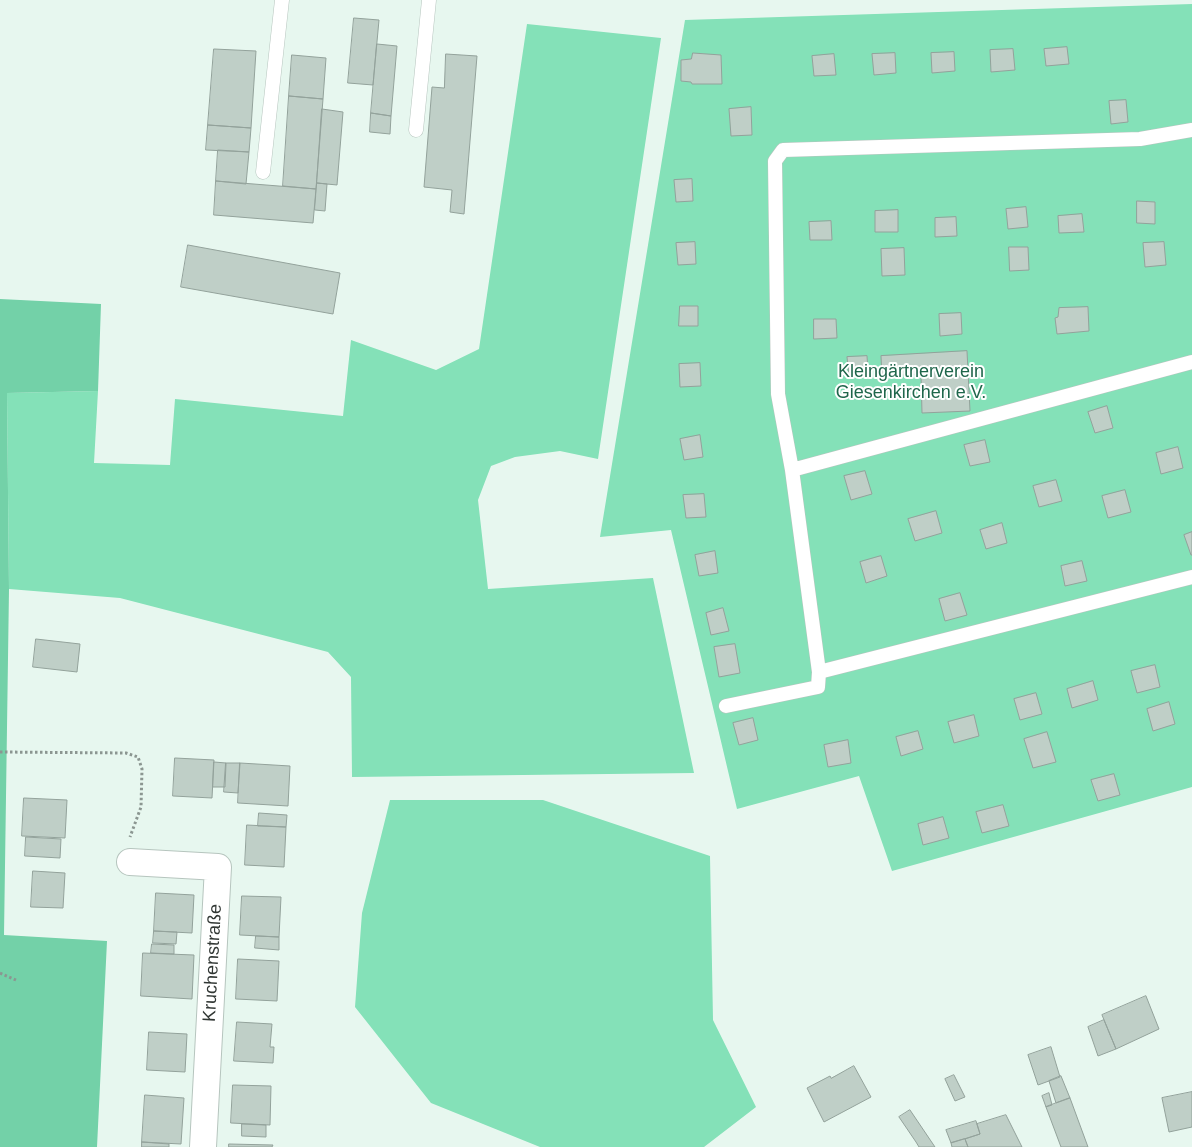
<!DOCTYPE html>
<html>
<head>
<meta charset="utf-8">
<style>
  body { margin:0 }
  canvas { display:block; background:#e7f7ef }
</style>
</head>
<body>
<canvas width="1192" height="1147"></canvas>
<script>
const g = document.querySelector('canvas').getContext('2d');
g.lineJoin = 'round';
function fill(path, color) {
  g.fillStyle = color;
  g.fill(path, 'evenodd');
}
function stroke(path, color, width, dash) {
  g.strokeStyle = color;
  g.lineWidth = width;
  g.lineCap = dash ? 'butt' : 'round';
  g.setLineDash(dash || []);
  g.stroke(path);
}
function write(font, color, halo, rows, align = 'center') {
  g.font = font + ' Helvetica,sans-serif';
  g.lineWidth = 4;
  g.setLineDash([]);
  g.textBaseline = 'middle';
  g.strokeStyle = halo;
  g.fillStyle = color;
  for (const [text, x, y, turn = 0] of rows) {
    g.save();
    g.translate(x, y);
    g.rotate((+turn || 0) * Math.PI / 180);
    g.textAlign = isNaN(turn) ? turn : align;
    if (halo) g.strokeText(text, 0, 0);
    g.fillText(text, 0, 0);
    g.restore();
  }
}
const green = new Path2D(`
  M1192 4V787L892 871 859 776 737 809 671 530 600 537 685 20Z
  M527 24 661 38 598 459 560 451 515 457 491 466 478 500 488 589 653 578 694 773 352 777 351 677 328 652 120 598 9 589 7 393 98 391 94 463 170 465 175 399 343 416 351 340 436 370 479 349Z
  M390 800H543L710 856 713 1020 756 1107 704 1147H540L431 1103 355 1007 362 913Z`);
const forest = new Path2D(`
  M0 299 101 304 98 391 7 393 9 589 4 935 107 941 97 1147H0Z`);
const building = new Path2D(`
  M354 18 379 20 373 85 348 83Z
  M377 44 397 46 391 116 371 113Z
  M1067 47 1069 64 1046 66 1044 49Z
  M214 49 256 51 251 128 208 125Z
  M1013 49 1015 70 991 72 990 50Z
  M954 52 955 71 932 73 931 53Z
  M693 53 721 55 722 84H692L691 82 681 81V60L691 59Z
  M895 53 896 73 874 75 872 54Z
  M446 54 477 56 464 214 450 212 452 190 424 187 432 87 444 88Z
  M834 54 836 75 814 76 812 56Z
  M292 55 326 58 323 99 289 96Z
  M289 96 323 99 316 189 283 186Z
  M1126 100 1128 122 1111 124 1109 101Z
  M751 107 752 135 731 136 729 109Z
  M322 109 343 112 337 185 317 183Z
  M371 113 391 116 390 134 370 132Z
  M208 125 251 128 249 152 206 150Z
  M218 150 249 152 246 184 216 181Z
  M692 179 693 201 676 202 674 180Z
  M216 181 316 189 313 223 214 215Z
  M317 183 327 184 325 211 315 210Z
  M1137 201 1155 202V224L1137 223Z
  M1026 207 1028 227 1008 229 1006 209Z
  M898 210V232H875V211Z
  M1082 214 1084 232 1059 233 1058 216Z
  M956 217 957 236 935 237V218Z
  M831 221 832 240H810L809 222Z
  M695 242 696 264 678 265 676 243Z
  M1164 242 1166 265 1145 267 1143 243Z
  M188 245 340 273 333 314 181 287Z
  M1009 247H1028L1029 270 1010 271Z
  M904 248 905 275 882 276 881 249Z
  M680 306H698V326H679Z
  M1088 307 1089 331 1057 334 1055 318 1058 317 1059 308Z
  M961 313 962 334 940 336 939 314Z
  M814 319H836L837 338 814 339Z
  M967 351 970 411 922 413 921 374 882 376 881 356Z
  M867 356 868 371 854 372V376H849L847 357Z
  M700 363 701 386 680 387 679 364Z
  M1107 406 1113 428 1095 433 1088 412Z
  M700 435 703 457 684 460 680 439Z
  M985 440 990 462 970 466 964 445Z
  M1178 447 1183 468 1161 474 1156 453Z
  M865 471 872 494 851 500 844 476Z
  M1056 480 1062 501 1039 507 1033 486Z
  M1125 490 1131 512 1108 518 1102 496Z
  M704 494 706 517 686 518 683 495Z
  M936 511 942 533 915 541 908 519Z
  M1002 523 1007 543 986 549 980 530Z
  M1192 532V555H1191L1184 535Z
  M715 551 718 573 699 576 695 555Z
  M881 556 887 576 866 583 860 562Z
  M1082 561 1087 581 1065 586 1061 566Z
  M960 593 967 615 945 621 939 599Z
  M723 608 729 631 711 635 706 613Z
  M36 639 80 644 77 672 33 667Z
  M735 644 740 673 719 677 714 647Z
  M1155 665 1160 687 1137 693 1131 671Z
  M1093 681 1098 700 1072 708 1067 689Z
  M1036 693 1042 714 1020 720 1014 699Z
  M1169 702 1175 724 1153 731 1147 709Z
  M974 715 979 736 954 743 948 722Z
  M753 718 758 740 739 745 733 723Z
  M918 731 923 749 901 756 896 737Z
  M1047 732 1056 762 1033 768 1024 739Z
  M848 740 851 763 828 767 824 745Z
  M175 758 214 760 212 798 173 796Z
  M214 762 226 763 225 787H213Z
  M226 763H240L238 793 224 792Z
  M240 763 290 766 288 806 238 803Z
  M1114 774 1120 795 1098 801 1091 780Z
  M24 798 67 800 65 838 22 836Z
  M1003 805 1009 826 982 833 976 812Z
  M259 813 287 815 286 827 258 826Z
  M943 817 949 838 923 845 918 824Z
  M247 825 286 827 284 867 245 865Z
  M26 837 61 839 60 858 25 856Z
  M33 871 65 873 63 908 31 907Z
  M156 893 194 895 192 933 154 931Z
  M242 896 281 897 279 937 240 935Z
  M154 931 177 932 176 944 153 943Z
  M256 936 279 937V950L255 948Z
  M152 944 174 945V954L151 953Z
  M143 953 194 955 192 999 141 996Z
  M238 959 279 961 277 1001 236 999Z
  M1146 996 1159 1029 1116 1049 1102 1015Z
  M1104 1020 1116 1049 1098 1056 1088 1027Z
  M237 1022 272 1024 270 1047H274L273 1063 234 1061Z
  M149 1032 187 1034 185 1072 147 1070Z
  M1051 1047 1060 1077 1038 1085 1028 1055Z
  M854 1066 871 1097 824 1122 807 1088 830 1076 831 1078Z
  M954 1075 965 1097 955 1101 945 1079Z
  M1061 1076 1070 1098 1056 1103 1049 1081Z
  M233 1085 271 1086 270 1125 231 1123Z
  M1192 1092V1127L1169 1132 1162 1098Z
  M1049 1093 1052 1105 1046 1107 1042 1096Z
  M145 1095 184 1098 181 1144 142 1142Z
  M1070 1098 1088 1147H1061L1046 1107Z
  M910 1110 935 1147H919L916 1142 899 1117Z
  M1006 1115 1022 1147H968L965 1139 980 1134 977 1124Z
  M976 1121 980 1134 951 1143 946 1130Z
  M242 1124 266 1125V1137L242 1136Z
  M965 1139 968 1147H952L951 1143Z
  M142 1142 169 1144V1147H142Z
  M229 1144 273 1145 272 1147H229Z`);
const path = new Path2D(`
  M0 752 126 753 138 757 142 769 141 807 130 837
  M0 973 16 980`);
const lane = new Path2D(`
  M416 130 429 0
  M263 172 282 0
  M1192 362 792 470 819 672 1192 577
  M792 470 778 394 775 161 783 150 1140 139 1192 130
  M726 706 818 687 819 672`);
const street = new Path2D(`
  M130 862 218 867 203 1147`);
const parkNames = [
  ["Kleingärtnerverein",911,372],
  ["Giesenkirchen e.V.",911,393]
];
const streetNames = [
  ["Kruchenstraße",213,963,-87]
];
fill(green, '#84e1b8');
fill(forest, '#73d1a8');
fill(building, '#bfcfc7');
stroke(building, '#93a29b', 1);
stroke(lane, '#b6c5be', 15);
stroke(street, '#b6c5be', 28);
stroke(path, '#8b9691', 3, [2.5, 2.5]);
stroke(lane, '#fff', 14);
stroke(street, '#fff', 26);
write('18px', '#1f664b', '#fff', parkNames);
write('18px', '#313734', '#fff', streetNames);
</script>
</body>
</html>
